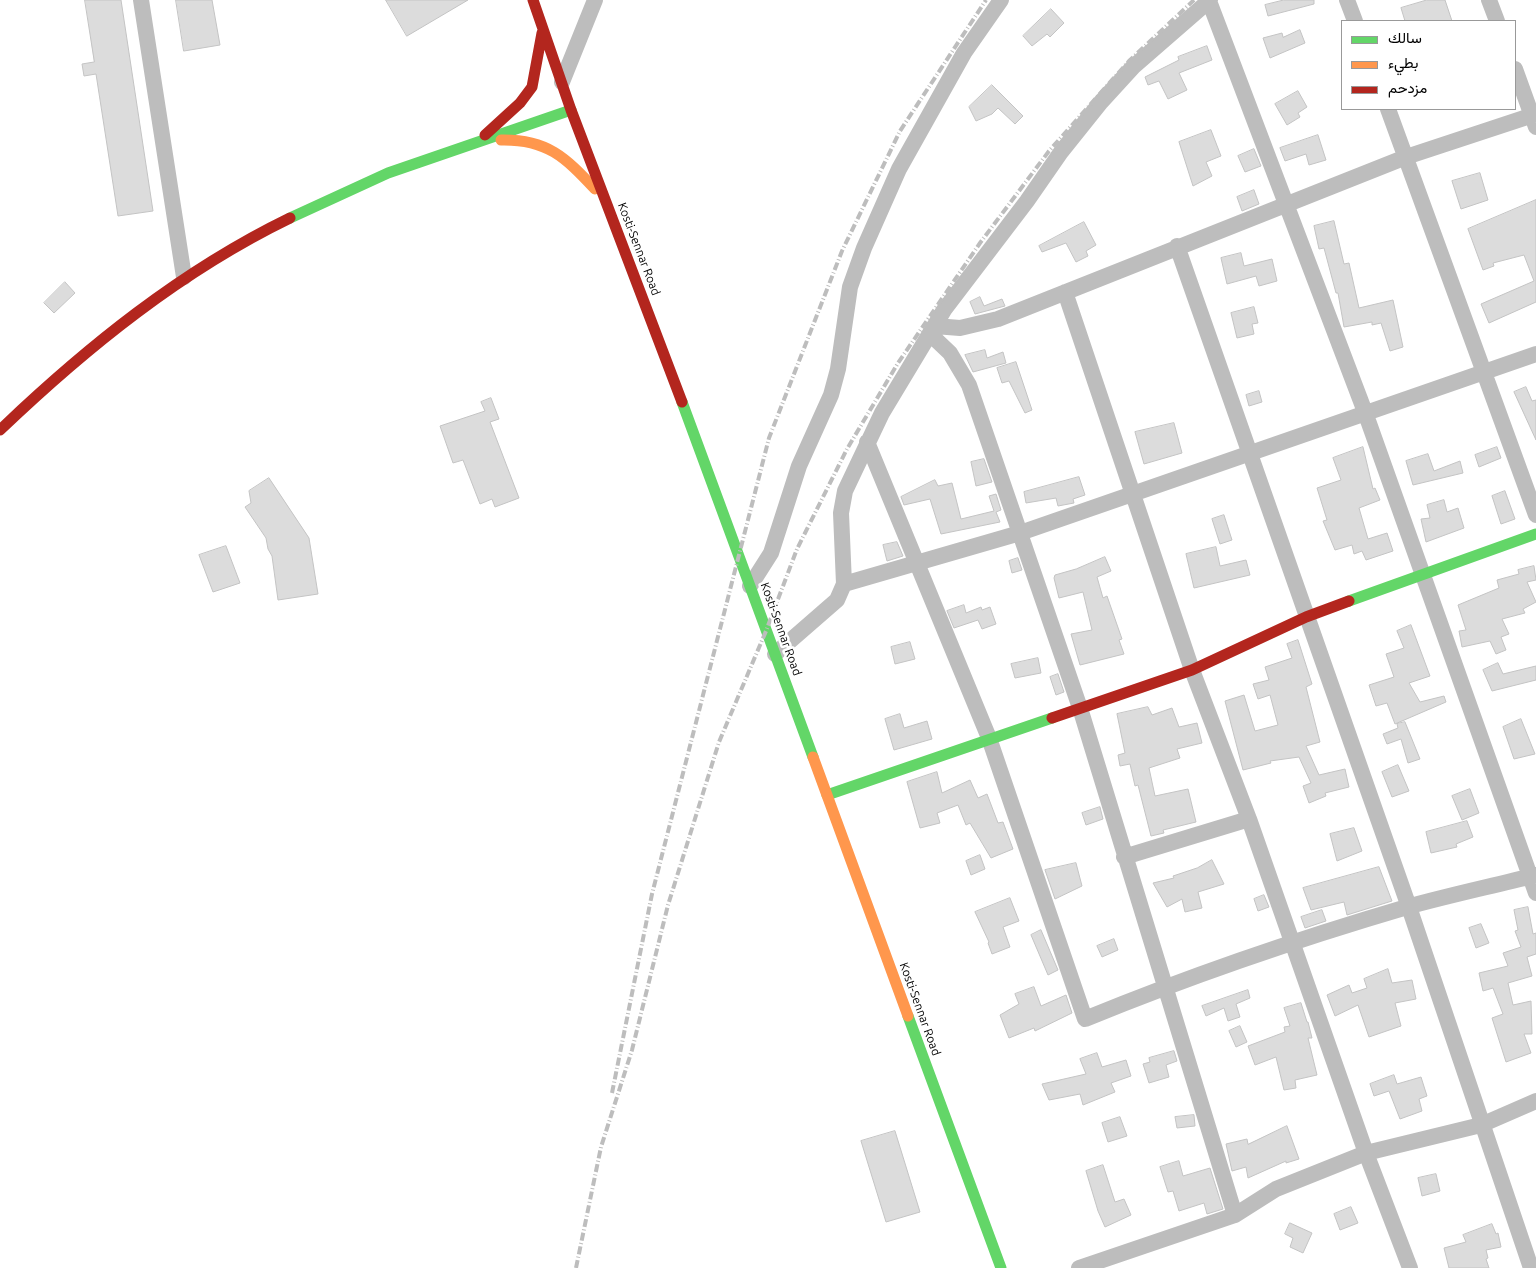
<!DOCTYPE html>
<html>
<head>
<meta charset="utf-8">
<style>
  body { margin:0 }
  #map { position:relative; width:1536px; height:1268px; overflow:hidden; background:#fff; font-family:Ubuntu,Vazirmatn,sans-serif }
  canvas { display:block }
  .legend { position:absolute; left:1341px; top:20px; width:175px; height:90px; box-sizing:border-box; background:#fff; border:1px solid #999; margin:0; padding:6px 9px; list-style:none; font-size:15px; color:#000 }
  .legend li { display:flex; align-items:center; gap:10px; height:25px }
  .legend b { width:25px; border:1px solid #999 }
</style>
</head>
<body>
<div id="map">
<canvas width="1536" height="1268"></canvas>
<ul class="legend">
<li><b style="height:6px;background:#63d668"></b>سالك</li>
<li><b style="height:6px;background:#ff974d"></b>بطيء</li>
<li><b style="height:6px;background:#b3261e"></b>مزدحم</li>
</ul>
</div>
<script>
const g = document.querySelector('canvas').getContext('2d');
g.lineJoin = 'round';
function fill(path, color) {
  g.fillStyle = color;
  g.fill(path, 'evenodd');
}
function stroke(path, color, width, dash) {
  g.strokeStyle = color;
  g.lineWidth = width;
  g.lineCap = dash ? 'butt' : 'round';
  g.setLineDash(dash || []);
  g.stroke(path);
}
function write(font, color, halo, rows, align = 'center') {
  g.font = font + ' Ubuntu,sans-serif';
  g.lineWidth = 5;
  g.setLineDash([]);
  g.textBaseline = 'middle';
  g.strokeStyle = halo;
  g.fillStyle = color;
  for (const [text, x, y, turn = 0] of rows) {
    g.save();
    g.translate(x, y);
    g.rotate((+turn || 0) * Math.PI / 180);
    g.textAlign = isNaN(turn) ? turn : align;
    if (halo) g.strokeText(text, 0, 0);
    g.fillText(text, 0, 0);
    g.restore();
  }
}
const building = new Path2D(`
  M85 0H121L153 211 118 216 96 74 84 76 82 64 94 62Z
  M176 0H212L220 45 184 51Z
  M386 0H468L407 36Z
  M1284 0H1314V4L1268 16 1265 5Z
  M1427 0H1445L1452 21H1405L1401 8Z
  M1051 9 1064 23 1050 37 1047 34 1032 46 1023 36Z
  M1300 30 1305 43 1270 58 1263 38 1282 33 1283 37Z
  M1207 46 1212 60 1179 73 1187 90 1168 99 1159 81 1148 85 1145 77 1179 60 1178 57Z
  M992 85 1023 116 1015 124 998 108 992 114 976 121 969 107Z
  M1298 91 1307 107 1298 113 1300 117 1287 125 1275 104Z
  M1211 130 1221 156 1206 162 1212 176 1193 186 1179 142Z
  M1318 135 1326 160 1309 165 1306 154 1285 161 1280 148Z
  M1254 149 1261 166 1245 172 1238 156Z
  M1480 173 1488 200 1461 209 1452 181Z
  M1254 190 1259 204 1242 211 1237 197Z
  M1536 200V302L1489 323 1481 304 1534 281 1524 255 1493 263 1494 266 1483 270 1468 229Z
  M1334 221 1344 264 1349 263 1359 308 1393 300 1403 347 1390 351 1381 323 1372 325V322L1344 327 1338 293H1336L1324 248 1319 249 1314 226Z
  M1084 222 1096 245 1086 251 1088 256 1076 262 1066 243 1042 252 1039 246Z
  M1241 253 1244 266 1272 259 1277 281 1259 286 1256 276 1227 284 1221 258Z
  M65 282 75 293 54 313 44 303Z
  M980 297 984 306 1002 299 1005 306 975 314 970 302Z
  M1254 307 1258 323 1252 324 1254 334 1237 338 1231 313Z
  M985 350 987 358 1003 352 1006 363 973 372 965 355Z
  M1016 362 1032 410 1025 413 1009 381 1002 383 997 368Z
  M1526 387 1532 401 1536 400V440L1514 392Z
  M1259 391 1262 402 1249 406 1246 395Z
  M491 398 499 419 490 422 519 498 495 507 492 499 480 504 463 460 453 463 440 426 485 411 481 402Z
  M1174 423 1182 453 1144 464 1135 432Z
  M1363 447 1373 489 1375 488 1380 500 1359 508 1368 539 1387 533 1393 551 1366 560 1362 551 1354 554 1352 545 1335 550 1323 521 1327 520 1317 488 1341 480 1333 458Z
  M1497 447 1501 458 1479 467 1475 455Z
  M1428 454 1434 471 1460 461 1463 473 1413 485 1406 461Z
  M984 459 992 482 976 486 971 462Z
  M1079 477 1085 495 1073 499 1074 503 1058 506 1056 498 1026 503 1024 492Z
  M269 478 309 538 318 594 278 600 272 556 268 549 266 538 245 507 251 503 249 491Z
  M935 480 938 486 952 483 961 519 994 511 989 496 996 494 1001 510 996 512 1000 522 941 534 930 499 904 505 901 497Z
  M1505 491 1515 519 1501 524 1492 496Z
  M1444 500 1447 512 1458 508 1464 528 1426 542 1421 519 1430 518 1427 505Z
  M1224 515 1232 540 1220 544 1212 519Z
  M897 542 903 556 887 561 883 545Z
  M226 546 240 583 213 592 199 555Z
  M1216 547 1220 566 1246 560 1250 575 1194 588 1186 554Z
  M1105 557 1111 571 1097 577 1103 598 1107 596 1122 639 1119 640 1124 654 1080 665 1071 634 1092 630 1083 592 1059 598 1054 578 1055 575 1076 569Z
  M1018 558 1022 570 1012 573 1009 561Z
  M1534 566 1536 580 1527 582 1536 602 1523 609 1525 613 1502 619 1509 634 1501 637 1506 650 1496 654 1490 641 1462 647 1459 631 1466 630 1458 605 1499 588 1497 580 1519 574 1518 570Z
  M964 605 966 613 981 607 982 610 990 607 996 624 982 629 978 620 954 628 947 611Z
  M1411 625 1430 676 1409 683 1420 702 1444 696 1446 702 1395 724 1387 703 1376 706 1369 685 1394 677 1386 654 1404 648 1397 631Z
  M1298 640 1312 684 1306 687 1320 742 1306 746 1319 775 1345 769 1349 787 1325 793 1326 796 1309 803 1303 786 1311 783 1299 757 1270 761 1271 763 1243 770 1225 701 1244 695 1255 731 1278 725 1270 695 1258 699 1253 684 1269 680 1265 667 1292 658 1287 644Z
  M910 642 915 659 895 664 891 647Z
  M1038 658 1041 673 1015 678 1011 664Z
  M1498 663 1503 674 1536 666V680L1492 691 1483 670Z
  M1058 674 1064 692 1056 695 1050 677Z
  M1148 707 1152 715 1172 708 1179 727 1197 723 1202 743 1177 749 1180 758 1149 768 1155 796 1188 789 1196 822 1163 830 1164 833 1151 836 1138 785 1135 786 1130 764 1120 766 1118 755 1125 753 1117 714Z
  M900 714 904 728 927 721 932 739 894 750 885 719Z
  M1521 719 1535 754 1514 759 1503 727Z
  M1405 722 1420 759 1408 763 1401 739 1387 744 1383 734 1398 728 1397 724Z
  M1398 765 1409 791 1392 797 1382 772Z
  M937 772 942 793 970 780 978 798 987 794 998 823 1003 822 1013 849 991 858 970 823 966 825 958 805 937 813 940 823 920 828 907 782Z
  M1470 789 1479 813 1462 820 1452 796Z
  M1100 807 1103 819 1086 825 1082 813Z
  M1467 821 1473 837 1456 844 1457 847 1431 853 1426 832Z
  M1354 828 1362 851 1337 861 1330 834Z
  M980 855 985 869 971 875 966 861Z
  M1212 860 1224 884 1198 892 1202 908 1185 912 1182 899 1167 907 1153 883 1174 878 1173 876 1197 868Z
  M1076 863 1082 886 1055 899 1045 870Z
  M1379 867 1392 901 1347 915 1344 902 1311 910 1303 888Z
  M1264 895 1269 907 1258 911 1254 899Z
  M1010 898 1019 921 1003 927 1010 947 992 954 988 943 989 942 975 912Z
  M1528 907 1533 934 1536 933V954L1527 957 1532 976 1508 983 1513 1005 1531 1001 1532 1034H1524L1531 1053 1506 1062 1492 1018 1503 1014 1493 988 1483 991 1479 973 1508 966 1503 953 1521 947 1515 931 1518 930 1514 910Z
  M1322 910 1326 921 1305 928 1301 917Z
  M1481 924 1489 943 1476 948 1469 928Z
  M1041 930 1058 970 1048 975 1031 935Z
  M1114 939 1118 950 1102 957 1097 946Z
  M1388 969 1392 983 1412 980 1416 999 1395 1003 1401 1026 1369 1037 1358 1005 1335 1016 1327 995 1349 985 1352 993 1367 988 1364 979Z
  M1034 987 1041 1006 1066 995 1072 1013 1035 1031 1034 1028 1009 1038 1000 1015 1019 1004 1015 994Z
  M1248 990 1250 998 1236 1004 1240 1017 1228 1021 1224 1008 1206 1016 1202 1006Z
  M1301 1003 1307 1022H1308L1312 1038H1308L1317 1075 1295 1080 1296 1088 1284 1090 1276 1057 1255 1065 1248 1046 1285 1032 1284 1027 1290 1026 1284 1008Z
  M1240 1026 1247 1042 1236 1047 1229 1031Z
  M1174 1051 1177 1061 1166 1065 1169 1077 1149 1083 1143 1064 1150 1062 1149 1058Z
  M1097 1053 1102 1067 1126 1060 1131 1076 1111 1083 1115 1092 1083 1105 1080 1094 1049 1100 1042 1084 1086 1074 1080 1059Z
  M1394 1075 1397 1084 1421 1077 1427 1096 1419 1099 1422 1111 1400 1119 1389 1091 1374 1096 1370 1084Z
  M1194 1115 1195 1126 1177 1128 1175 1117Z
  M1120 1117 1127 1136 1108 1142 1102 1123Z
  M1287 1126 1299 1159 1286 1163V1161L1248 1178 1246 1167 1232 1171 1226 1144 1247 1139 1248 1144Z
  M895 1131 920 1212 886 1222 861 1141Z
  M1179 1161 1183 1176 1210 1168 1223 1209 1207 1214 1204 1203 1179 1211 1173 1191 1168 1192 1160 1167Z
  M1103 1165 1115 1202 1124 1199 1131 1215 1105 1227 1098 1211 1086 1171Z
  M1436 1174 1440 1191 1422 1196 1418 1178Z
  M1351 1207 1358 1223 1340 1230 1334 1214Z
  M1290 1223 1312 1233 1303 1253 1290 1247 1293 1238 1285 1234Z
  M1492 1224 1496 1234 1498 1233 1501 1247 1486 1250 1488 1258 1486 1259 1489 1268H1449L1444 1248 1466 1242 1463 1235Z`);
const street = new Path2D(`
  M141 0 184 277
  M1347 0 1355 21
  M1489 0 1497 21
  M1209 1 1365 412 1536 893
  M1515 69 1536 127
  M562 82 595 0
  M1388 109 1536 515
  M1177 246 1409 907 1531 1268
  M1065 292 1192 670 1249 819 1366 1153 1410 1268
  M935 326 960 328 998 319 1406 157 1536 114
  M930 334 950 353 969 385 1080 708 1235 1215
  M867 442 989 738 1085 1019C1190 976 1298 939 1407 907 1450 895 1493 886 1536 875
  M844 584 1020 533 1536 354
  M750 586 771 553 799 466 831 395 838 369 850 287 864 248 899 169 964 53 1001 0
  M775 654 837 600 844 584 841 513 845 491 882 413 944 310 1027 201 1061 152 1101 102 1133 67 1210 0
  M1124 857 1249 819
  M1079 1268 1235 1215 1276 1189 1366 1153 1481 1125 1536 1101`);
const fast = new Path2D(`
  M290 218 388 173 571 110
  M682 402 813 757
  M1349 601 1536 534
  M827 795 1052 718
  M908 1016 1001 1268`);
const slow = new Path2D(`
  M501 140C547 139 565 157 595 189
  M813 757 908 1016`);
const jam = new Path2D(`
  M533 0 571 110 682 402
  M485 135 520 103 532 87 542 33
  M0 430C87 347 181 271 290 218
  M1052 718 1192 670 1306 617 1349 601`);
const rail = new Path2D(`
  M612 1093 652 894 769 438 842 251 900 131 986 0
  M576 1268 601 1147 632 1050 668 905 719 742 766 631 797 549 847 449 898 363 980 243 1049 151 1129 61 1194 0`);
const streetNames = [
  ["Kosti-Sennar Road",639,249,69],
  ["Kosti-Sennar Road",781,629,70],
  ["Kosti-Sennar Road",920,1009,70]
];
fill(building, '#dcdcdc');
stroke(building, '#c4c4c4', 1);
stroke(street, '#bdbdbd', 16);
stroke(fast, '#63d668', 11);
stroke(slow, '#ff974d', 11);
stroke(jam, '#b3261e', 11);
stroke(rail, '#bdbdbd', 4, [8, 2.5, 1, 2.5]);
write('12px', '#000', '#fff', streetNames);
</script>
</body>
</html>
